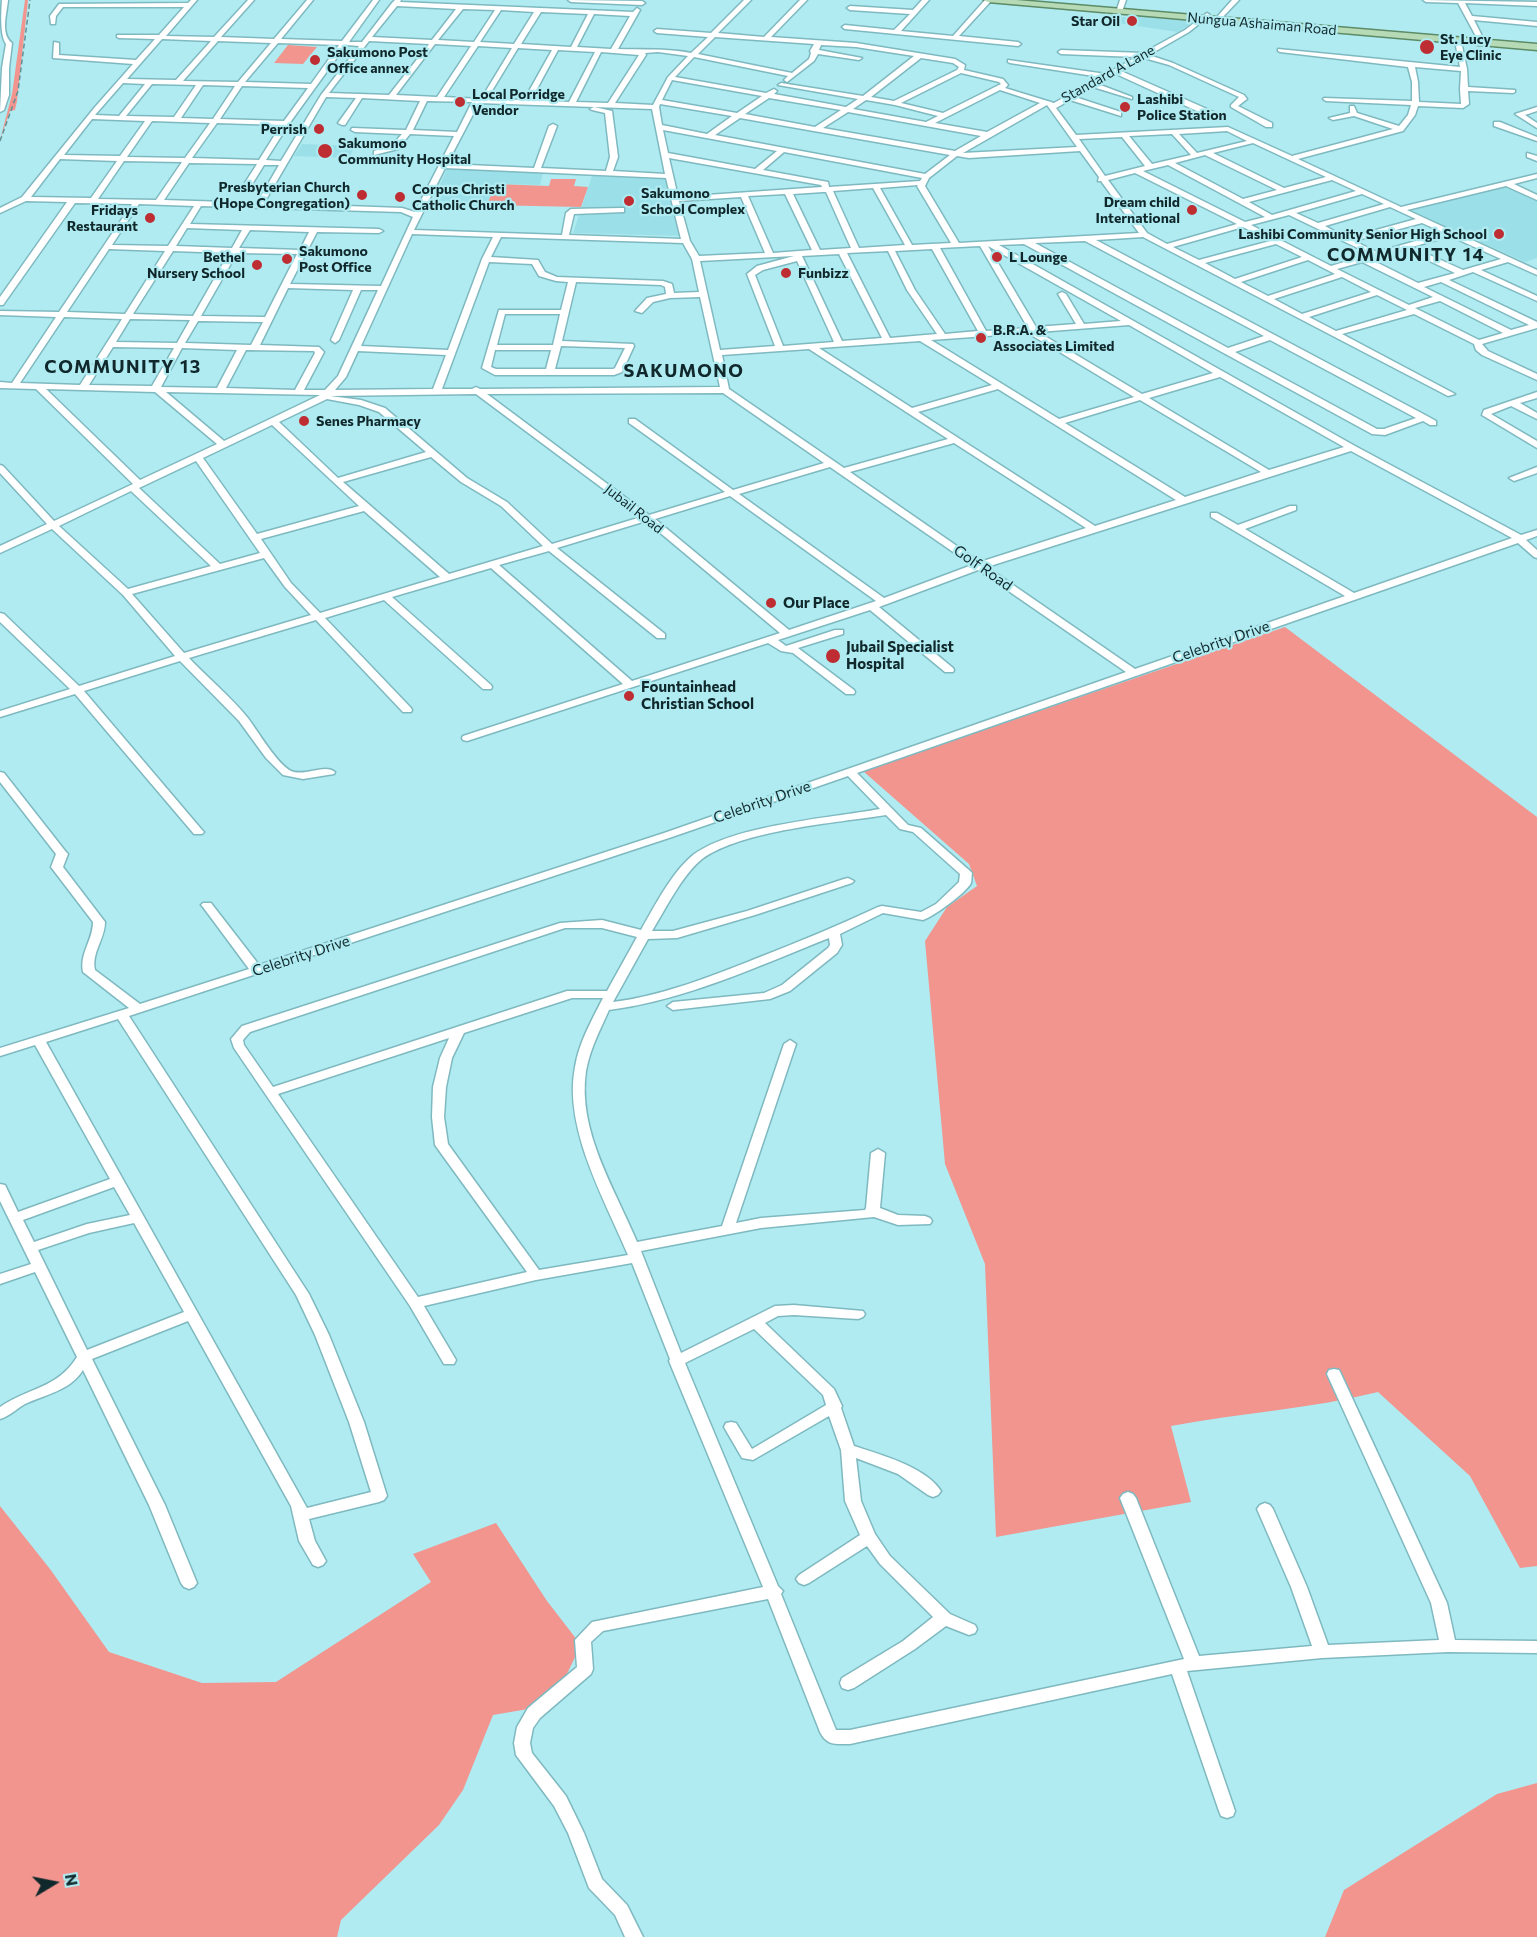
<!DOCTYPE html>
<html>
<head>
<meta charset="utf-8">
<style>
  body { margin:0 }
  #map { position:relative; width:1537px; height:1937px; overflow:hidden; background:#afebf1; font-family:Commissioner,sans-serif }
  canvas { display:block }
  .north { position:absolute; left:24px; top:1853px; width:60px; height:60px; -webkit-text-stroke:4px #afebf1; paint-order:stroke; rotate:80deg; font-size:16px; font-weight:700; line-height:24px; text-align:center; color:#10282b }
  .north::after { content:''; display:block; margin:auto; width:21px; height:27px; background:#10282b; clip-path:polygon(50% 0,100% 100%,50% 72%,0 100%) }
</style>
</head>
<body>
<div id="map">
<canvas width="1537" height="1937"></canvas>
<div class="north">N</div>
</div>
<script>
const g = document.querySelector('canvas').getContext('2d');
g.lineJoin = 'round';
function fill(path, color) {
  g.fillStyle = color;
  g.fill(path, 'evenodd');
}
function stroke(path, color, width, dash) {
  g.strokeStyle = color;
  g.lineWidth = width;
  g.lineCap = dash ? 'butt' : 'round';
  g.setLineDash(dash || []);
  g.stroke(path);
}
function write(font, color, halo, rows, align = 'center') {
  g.font = font + ' Commissioner,sans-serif';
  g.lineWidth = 4.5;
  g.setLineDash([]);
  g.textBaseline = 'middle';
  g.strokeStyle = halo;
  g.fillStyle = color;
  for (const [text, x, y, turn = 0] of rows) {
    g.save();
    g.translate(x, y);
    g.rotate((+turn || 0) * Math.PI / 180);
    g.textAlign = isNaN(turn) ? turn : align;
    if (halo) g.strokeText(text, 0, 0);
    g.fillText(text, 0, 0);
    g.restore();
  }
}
const built = new Path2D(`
  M1133 13 1198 19 1178 32 1117 23 1122 17H1129Z
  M302 144 355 146 349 158 294 156Z
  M447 169 543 173 540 185 495 184 485 209 430 207Z
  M592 176 669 179 683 236 573 233Z
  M1507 185 1537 200V258L1525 262 1407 209Z`);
const green = new Path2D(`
  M25 0H28L17 101 15 110 10 111 0 140 12 94Z
  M288 45 317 47 303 64 274 63Z
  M551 179H576L574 186 588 187 581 207 487 205 495 184 549 186Z
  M1285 627 1537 817V1566L1520 1568 1470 1476 1378 1392C1310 1409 1240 1413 1171 1426L1191 1502 996 1537 985 1264 945 1164 925 941 947 907 977 886 969 864 863 771Z
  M0 1506 50 1569 109 1652 202 1683 276 1682 431 1582 413 1554 496 1523 547 1601 581 1645 563 1682 528 1709 493 1715 463 1790 439 1825 341 1920 337 1937H0Z
  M1537 1783V1937H1325L1344 1890 1497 1794Z`);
const minor = new Path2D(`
  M2 0H8C7 13 0 34 12 43L9 68V95L4 110 0 112 2 68 6 44C0 36 1 12 2 0Z
  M191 0H197L166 36 214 37 248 0H254L221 37 274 39 307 0H313L281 39 342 41 373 0H379L349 42H362L392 3 395 0H401L400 2 633 12 637 8 640 10 618 49C643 50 666 48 691 53L708 37 657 33 654 31 657 29 711 33 744 0H751L718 33 764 37 800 0H807L771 37 856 43 955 59 965 65 964 70 1003 79 1008 85 1005 88 1054 103 1100 77 1010 63 1008 62V60L1106 74 1136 57 1061 54 1058 52 1061 50 1143 53 1185 30 1207 13 1210 15 1209 16 1189 32 1149 55 1173 63 1244 95 1247 99 1238 106 1272 123V127H1266L1231 107V105L1239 97 1169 65 1144 58 1121 71 1216 113V117H1210L1116 74 1098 84 1132 97V99L1093 87 1075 97 1121 112V116L1070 100 1056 108 1076 135 1228 127 1292 156 1393 129 1354 116 1333 120 1329 118 1350 113V106H1354L1357 113 1399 126 1408 115 1411 105 1326 101 1323 99 1324 98 1412 101V82L1408 67 1280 52 1278 51V49L1460 67 1455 41 1458 39 1461 41 1467 69 1468 87 1515 90V92L1513 93 1468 91 1469 104 1463 108 1418 106 1415 115 1403 131 1298 159 1401 207 1537 174V178L1514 184 1537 195V200L1506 186 1407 210 1537 270V275L1508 262 1481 270 1537 296V301L1473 272 1449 280 1537 322V328L1482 344 1488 351 1537 374V380L1482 355 1476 350 1474 344 1414 314 1342 334 1455 394 1448 396 1143 237 1096 240 1427 416 1436 421V425H1430L1423 421 1385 435 1372 434 1024 244 999 245 1355 446 1521 535 1537 530V536L1526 540 1537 550V558L1534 557 1518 543 857 773 908 825 921 828 970 871 972 873C971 876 972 880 971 883 966 893 934 916 923 920L883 913 840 934 842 945 837 953 790 991 770 999 673 1010 667 1006 673 1002 764 993 782 985 828 948 830 945 829 938C758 966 686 1000 609 1010 600 1030 590 1049 586 1071 577 1131 615 1189 637 1242L722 1226 784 1044 790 1040 796 1044 736 1223 761 1218 865 1210 866 1208 871 1153 878 1149 885 1153 880 1208 898 1215 925 1216 930 1218 932 1221 930 1224 898 1225 874 1217 761 1228 641 1251 681 1353 775 1306 794 1305 863 1311 865 1314 863 1317 858 1319 794 1315 778 1316 765 1323 834 1389 842 1406 841 1408 854 1446C879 1454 926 1467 941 1491L938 1495 933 1497 928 1495 898 1474 856 1458 861 1501 875 1534 890 1556 950 1614 975 1625 977 1629 975 1633 969 1635 946 1626 915 1649 854 1688 848 1690 842 1688 840 1683 842 1678 903 1641 933 1617 880 1564 867 1546 809 1583 804 1585 799 1583 796 1579 799 1575 860 1535 845 1501 841 1450 829 1416 753 1460 742 1458 724 1427 726 1423 731 1422 736 1423 752 1449 826 1405 823 1395 754 1329 685 1363 778 1586 783 1591 781 1594 836 1730H850L1184 1659 1120 1498 1123 1494 1128 1492 1133 1494 1136 1498 1199 1656 1312 1646 1291 1587 1257 1509 1260 1505 1265 1503 1270 1505 1273 1509 1307 1587 1328 1645 1439 1640 1431 1603 1327 1374 1329 1370 1334 1369 1339 1370 1341 1374 1447 1603 1455 1640 1537 1641V1653L1448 1652 1322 1658 1187 1671 1235 1811 1233 1816 1227 1818 1221 1816 1219 1811 1172 1674 850 1744C836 1744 827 1746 820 1732L768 1599 603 1631 591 1642 593 1669 591 1674 540 1718 533 1728 530 1743 532 1753 566 1796 584 1833 602 1879 627 1905 643 1937H625L615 1915 589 1888 568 1833 554 1806 516 1755 514 1743 517 1727 528 1708 577 1667 575 1640 592 1622 763 1587 669 1361 670 1359 632 1263 536 1280 424 1306 456 1360 454 1364H444L410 1306 234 1048 231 1039 242 1026 560 923 602 920 641 930C654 907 672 872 693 855 733 825 830 818 880 809L848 776 672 837 129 1016 309 1294 329 1335 364 1422 387 1496 384 1500 379 1502 309 1519 315 1541 326 1561 323 1565 318 1567 313 1565 299 1541 291 1506 188 1321 92 1359 165 1505 197 1583 194 1587 189 1589 184 1587 181 1583 149 1505 83 1370C70 1391 46 1394 25 1404 16 1409 10 1416 0 1419V1407C29 1387 57 1389 77 1357L35 1272 0 1284V1274L31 1264 0 1201V1184L5 1185 18 1212 110 1179 35 1045 0 1056V1048L129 1008 83 972C79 954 93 940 93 922L51 867 56 854 0 782V772L4 773 66 852 68 854 63 867 105 922C105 939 91 953 95 970L140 1004 249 969 203 907 201 905 203 903H211L259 965 664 833 1126 672 978 570 879 607 953 668 954 670 953 672H945L870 610 778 640 786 646 835 630H843V634L798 648 854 690 855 692 854 694H846L793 653 781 651 768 643 467 741 463 740 462 738 463 736 623 684 491 568 392 597 491 685 492 687 491 689H483L384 600 325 618 411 708 412 710 411 712H403L316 620 189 658C208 678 230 696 247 717 258 731 276 763 291 771 305 777 325 763 335 772L334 774 303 779 283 775 266 758 239 721 180 661 84 691 202 830 204 832 202 834H194L75 694 0 717V711L70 689 0 622V613L4 614 79 686 175 656 123 595 52 529 0 553V546L47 524 0 473V465L3 466 54 521 133 484 36 389 0 388V382L12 383 56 317 0 315V311L59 312 132 204 75 203 3 305H0V297L67 202 26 201 0 213V208L22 197 95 107 133 64 53 58 54 42 59 43V55L136 60 155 39 119 38 117 37V35H159L184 7H63L56 16 55 24H51L50 16 59 4 188 3ZM397 6 456 9 432 40 372 37ZM463 9 495 10 474 42 438 40ZM501 10 534 12 514 44 480 42ZM541 12 588 14 571 47 521 44ZM594 14 630 16 611 49 577 47ZM715 37 814 44 810 51 811 53 809 59 792 73 698 54ZM162 39 211 41 176 80 127 79ZM218 41 271 43 238 82 183 81ZM369 41 429 44 389 95 329 93ZM278 43 339 45 311 84 245 82ZM435 44 471 46 437 97 396 95ZM346 45 359 46 321 95 281 161 266 160 289 124ZM821 45 856 47 914 56 863 96 781 83 778 85 858 99 846 107 774 94 777 91 774 89 766 93 675 77 694 57 788 76 784 80 787 82 814 61 818 54 859 60 862 58 819 50ZM478 46 512 48 481 99 444 97ZM518 48 552 50 524 100 487 99ZM558 50 595 52 569 102 531 100ZM601 52 639 55 608 103 576 102ZM658 52 688 56 668 77 653 105 615 103 646 55 645 53ZM921 58 953 63 959 67 957 70 894 101 871 97ZM1415 67 1461 71 1460 89 1461 104 1419 102 1418 82ZM961 73 999 82 1001 84 943 113 901 103ZM672 80 762 96 737 113 662 100ZM123 83 145 84 119 116 95 115ZM152 84 196 85 174 117 126 116ZM203 85 235 86 213 119 181 118ZM242 86 308 88 284 121 220 119ZM1000 90 1040 103 987 132 935 123ZM326 97 356 98 338 123 342 125H345L362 98 420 101 406 130 352 128 351 130 355 132 402 134 392 145 374 151V155L398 149 410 134 454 136 415 212 402 208 264 203ZM769 98 841 110 815 127 745 114ZM866 100 895 105 938 116 926 122 853 109ZM427 101 472 102 457 132 413 130ZM479 103 594 107 590 109 592 110 605 113 610 157 606 171 541 168 557 126 553 124 549 126 534 168 447 164ZM660 104 732 116 707 134 662 125 659 107ZM1047 105 1077 147 963 153ZM594 107 652 109 665 174 613 171 618 157 612 111ZM848 112 981 136 955 151 823 128ZM740 118 950 155 925 174 715 135ZM92 119 145 121 120 156 64 155ZM152 121 210 123 185 158 127 157ZM217 123 281 125 259 160 192 158ZM663 130 777 151 755 169 668 153ZM1227 131 1247 141 1197 153 1179 134ZM1172 134 1191 155 1152 164 1129 136ZM1122 137 1145 166 1105 176 1079 139ZM1253 143 1326 177 1284 188 1213 153ZM1080 151 1099 177 1098 181H1101L1139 233 959 243 925 186 929 178 957 156 969 158ZM784 152 922 178 920 181 829 187 828 182 763 170ZM1205 155 1277 190 1243 199 1175 163ZM669 158 821 185 822 187 678 197ZM60 159 117 161 91 198 31 197ZM124 161 182 162 156 200 98 199ZM189 163 257 164 241 189 245 191H248L264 165H279L257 203 164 200ZM1168 165 1265 217 1245 222 1143 171ZM445 168 666 178 681 239 569 235 574 214 624 212V208H621L571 209 566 213 562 235 414 230ZM1135 173 1237 224 1167 244 1147 233 1108 180ZM1332 180 1356 191 1272 215 1249 202ZM918 185 917 186 951 243 912 245 880 188ZM873 188 905 245 859 248 833 191ZM823 192H826L851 248 820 250 793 194ZM785 194 812 250 773 253 748 196ZM1362 194 1384 204 1318 223 1296 213ZM741 197 765 253 699 256 690 241 679 201ZM139 204 194 206 168 246 112 245ZM201 206 401 212 413 217 381 286 290 284 317 232 379 233 383 231 379 229 190 224ZM1390 207 1416 219 1347 238 1325 226ZM1289 215 1370 254 1331 266 1251 225ZM1422 223 1444 233 1377 252 1354 241ZM1243 227 1270 241 1199 260 1173 247ZM187 228 242 230 232 248 176 246ZM250 230 309 232 300 250 239 248ZM412 234 493 237 482 259 448 350 361 346ZM1450 236 1501 259 1463 270 1412 247ZM501 237 683 243 692 259 699 292 674 293 672 284 663 281 557 277 545 272 538 260 491 257ZM1085 241 1264 336 1228 348 1035 243ZM1276 244 1302 257 1235 279 1205 263ZM980 246 1028 328 986 331 940 248ZM988 246 1121 321 1084 324 1066 294 1062 292 1058 294 1076 324 1036 327ZM109 249 165 251 125 314 67 312ZM932 249 978 331 945 334 915 290 895 251ZM1404 249 1455 273 1418 283 1370 259ZM173 251 229 253 193 316 133 314ZM888 251 907 290 937 334 890 338 847 253ZM237 253 297 254 265 317 201 316ZM839 254 882 338 842 341 802 256ZM794 256 757 266 747 274 775 346 720 350 700 261ZM1308 260 1335 274 1268 296 1241 282ZM797 261 834 342 783 346 755 275 763 270ZM489 262 532 264 539 276 556 281 568 282 561 310H499L482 368 495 375H614L622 372 634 346 633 344 562 341 576 282 661 285 665 287 666 294 647 298 635 311 642 313 653 302 670 298 700 297 720 387 480 389 476 387 472 389H442ZM1362 262 1433 297 1409 305 1337 269ZM1342 277 1371 292 1302 314 1274 299ZM1441 282 1529 325 1511 330 1424 287ZM288 288 353 290 331 340 335 343 339 340 361 290H378L338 376 325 390H304L324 352 319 347 260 345ZM1377 295 1407 310 1336 331 1309 317ZM1440 301 1503 333 1479 340 1415 308ZM505 314H560L553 345H497ZM64 317 122 319 80 385 20 383ZM130 319 190 320 177 343 116 342ZM198 321 263 322 251 345 185 343ZM1129 325 1213 373 1142 394 1038 332ZM1028 333 1134 397 1059 419 931 340ZM1270 340 1416 418 1384 429H1377L1235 352ZM920 341 992 385 912 408 819 348ZM561 346 625 348 615 368 613 369H555ZM113 347 174 348 152 386 89 385ZM182 348 237 350 217 388 161 387ZM809 349 948 439 844 468 729 389 722 355ZM246 350 314 351 315 353 295 390 226 388ZM495 350H551L546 369H496L491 367ZM358 351 446 355 433 389 335 390 346 377ZM1220 377 1344 447 1269 470 1149 398ZM46 389 155 392 217 444 140 480ZM998 389 1176 500 1095 526 918 412ZM166 392 320 395 224 441ZM723 393 824 463 733 490 635 419H629V423L725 492 649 515 487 394ZM476 394 641 517 552 544 507 502 467 478 385 408 361 400 330 396ZM327 399 359 405 379 412 426 452 338 478 279 422ZM1140 400 1261 472 1185 497 1065 423ZM272 425 359 506 257 534 203 458ZM954 443 1086 528 980 562 850 472ZM1351 451 1512 538 1354 593 1245 529 1296 510V506H1290L1238 525 1217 513H1211V517L1345 596 1135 669 987 567ZM431 457 461 482 501 506 543 546 449 574 343 482ZM196 461 260 553 220 564 139 488ZM830 467 972 565 884 598 739 494ZM131 491 211 566 128 589 59 526ZM730 496 876 601 789 630 655 519ZM364 511 440 577 320 613 291 583 261 539ZM646 521 780 633 632 681 499 565 549 551 657 638H665V634L557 548ZM264 558 285 587 311 615 184 653 132 594ZM886 815 900 829 913 832 960 874 959 882 936 904 921 912 882 906 878 907C837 926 796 943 755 959 709 977 662 996 613 1002L648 939 677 938 755 915 852 883 854 881 848 878 844 879 747 911 673 931H652C665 910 682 875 702 859 742 830 836 823 886 815ZM565 928H602L637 937 607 991H567L273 1087 244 1045 243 1040 250 1032ZM572 998H603C592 1020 579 1042 575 1067 563 1128 605 1200 628 1255L539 1270 448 1144 444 1117 446 1087 452 1058 464 1033ZM118 1019 296 1295 315 1335 349 1422 371 1492 307 1508 46 1042ZM449 1038 440 1058 433 1087 432 1117 435 1145 527 1272 418 1297 278 1094ZM114 1187 130 1215 87 1224 34 1242 23 1220ZM134 1223 184 1312 87 1350 38 1250 89 1233Z
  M568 0 642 1 645 3 642 5 571 2Z
  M922 0H929L901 31 953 36 985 0H992L959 36 1018 42 1021 44 1018 46 845 29 842 27 845 25 894 30 910 14 850 10 847 8 850 6 913 10Z
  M1120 0H1126L1122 12 1119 14 1116 12Z
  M1232 0H1239L1220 20H1216V18Z
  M1423 0 1537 2V6L1465 3 1472 16 1537 22V26L1474 20 1484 40 1481 42 1478 40 1458 3 1426 2Z
  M1537 107V111L1525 115 1537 123V128L1515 114Z
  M1494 122H1500L1537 137V141L1494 126Z
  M1527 153 1537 156V161L1527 157Z
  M1537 392V398L1520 403 1537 413V419L1511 406 1491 414 1537 441V448L1482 415 1484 410Z
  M1537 467V473L1514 481 1509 478Z`);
const major = new Path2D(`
  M984 0H1016L1537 44V50L988 2Z`);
const rail = new Path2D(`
  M0 141 18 91 30 0`);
const markers = [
  [1132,21,6,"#bd2d31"],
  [1427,47,8,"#bd2d31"],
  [315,60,6,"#bd2d31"],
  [460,102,6,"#bd2d31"],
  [1125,107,6,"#bd2d31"],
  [319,129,6,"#bd2d31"],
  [325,151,8,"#bd2d31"],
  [362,195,6,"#bd2d31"],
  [400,197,6,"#bd2d31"],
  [629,201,6,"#bd2d31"],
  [1192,210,6,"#bd2d31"],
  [150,218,6,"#bd2d31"],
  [1499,234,6,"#bd2d31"],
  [997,257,6,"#bd2d31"],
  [287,259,6,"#bd2d31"],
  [257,265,6,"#bd2d31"],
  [786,273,6,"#bd2d31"],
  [981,338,6,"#bd2d31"],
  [304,421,6,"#bd2d31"],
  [771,603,6,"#bd2d31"],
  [833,656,8,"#bd2d31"],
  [629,696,6,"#bd2d31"]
];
const farPoinames = [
  ["Star Oil",1120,21,"right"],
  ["St. Lucy",1440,39],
  ["Eye Clinic",1440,55],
  ["Sakumono Post",327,52],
  ["Office annex",327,68],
  ["Local Porridge",472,94],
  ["Vendor",472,110],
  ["Lashibi",1137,99],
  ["Police Station",1137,115],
  ["Perrish",307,129,"right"],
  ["Sakumono",338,143],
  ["Community Hospital",338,159],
  ["Presbyterian Church",350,187,"right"],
  ["(Hope Congregation)",350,203,"right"],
  ["Corpus Christi",412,189],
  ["Catholic Church",412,205],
  ["Sakumono",641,193],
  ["School Complex",641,209],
  ["Dream child",1180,202,"right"],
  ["International",1180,218,"right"],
  ["Fridays",138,210,"right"],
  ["Restaurant",138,226,"right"],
  ["Lashibi Community Senior High School",1487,234,"right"],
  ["Sakumono",299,251],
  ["Post Office",299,267],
  ["Bethel",245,257,"right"],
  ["Nursery School",245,273,"right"],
  ["L Lounge",1009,257],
  ["Funbizz",798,273],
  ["B.R.A. &",993,330],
  ["Associates Limited",993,346],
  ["Senes Pharmacy",316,421]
];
const farStreetnames = [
  ["Nungua Ashaiman Road",1262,24,5],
  ["Standard A Lane",1108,74,-29],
  ["Jubail Road",634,509,38]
];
const streetNames = [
  ["Golf Road",983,568,35],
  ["Celebrity Drive",1221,642,-19],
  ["Celebrity Drive",762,802,-19],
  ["Celebrity Drive",301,956,-18]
];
const poiNames = [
  ["Our Place",783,603],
  ["Jubail Specialist",846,647],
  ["Hospital",846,664],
  ["Fountainhead",641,687],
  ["Christian School",641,704]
];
const farDistrictnames = [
  ["COMMUNITY 14",1406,255],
  ["COMMUNITY 13",123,367],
  ["SAKUMONO",684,371]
];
fill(built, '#9be0e8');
fill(green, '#f1958e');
stroke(minor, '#7fb9c0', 3);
stroke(major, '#5c8b66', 3);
fill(minor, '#fff');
fill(major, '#b6dab6');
stroke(rail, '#659094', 1.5, [5, 3]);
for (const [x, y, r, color] of markers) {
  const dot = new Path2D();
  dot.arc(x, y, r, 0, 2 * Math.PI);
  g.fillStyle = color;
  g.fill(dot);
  stroke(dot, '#afebf1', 2);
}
write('bold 14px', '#10282b', '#afebf1', farPoinames, 'left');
write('14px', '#10282b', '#afebf1', farStreetnames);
write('15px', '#10282b', '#afebf1', streetNames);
write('bold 15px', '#10282b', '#afebf1', poiNames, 'left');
g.letterSpacing = '1.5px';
write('bold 18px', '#10282b', '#afebf1', farDistrictnames);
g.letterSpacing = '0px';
</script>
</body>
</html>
